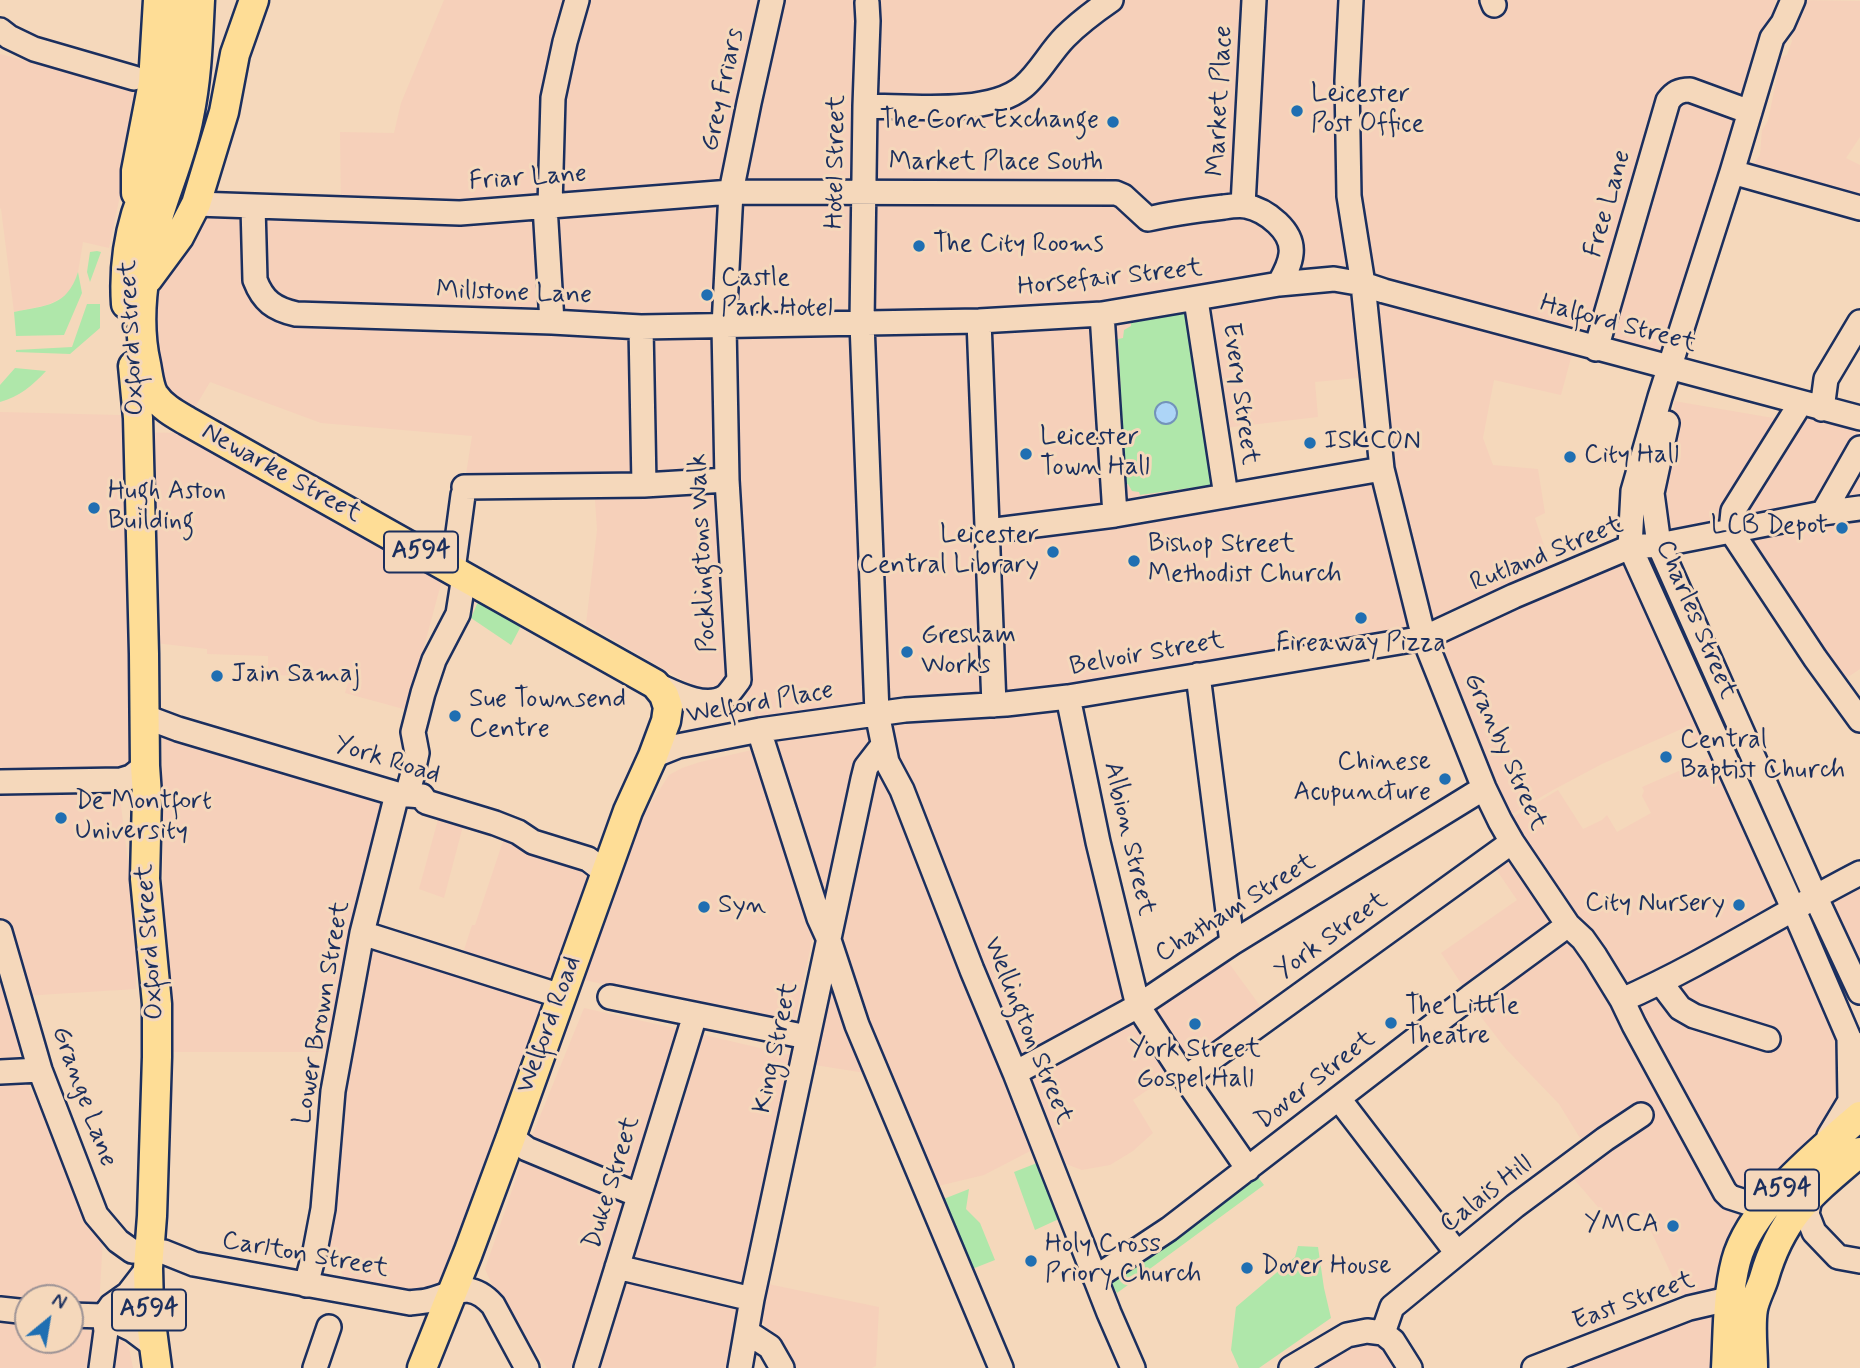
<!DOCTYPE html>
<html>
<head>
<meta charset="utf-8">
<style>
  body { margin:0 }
  #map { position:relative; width:1860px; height:1368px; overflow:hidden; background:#f5d8bb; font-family:Mynerve,sans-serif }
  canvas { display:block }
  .north { position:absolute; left:14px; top:1284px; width:70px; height:70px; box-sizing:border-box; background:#f5d8bb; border:2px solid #9e9496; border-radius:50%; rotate:30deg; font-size:19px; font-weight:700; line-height:28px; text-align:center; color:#1b2f5e }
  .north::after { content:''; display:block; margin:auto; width:24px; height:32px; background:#1f6fb2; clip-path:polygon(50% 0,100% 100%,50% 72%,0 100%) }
</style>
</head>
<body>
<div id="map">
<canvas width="1860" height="1368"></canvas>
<div class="north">N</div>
</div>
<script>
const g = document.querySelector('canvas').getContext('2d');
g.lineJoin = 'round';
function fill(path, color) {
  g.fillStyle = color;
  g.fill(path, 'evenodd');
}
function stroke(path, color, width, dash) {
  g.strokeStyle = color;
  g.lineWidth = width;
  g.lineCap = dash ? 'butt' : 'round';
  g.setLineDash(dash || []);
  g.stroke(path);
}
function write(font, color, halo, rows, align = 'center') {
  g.font = font + ' Mynerve,sans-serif';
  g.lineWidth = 6;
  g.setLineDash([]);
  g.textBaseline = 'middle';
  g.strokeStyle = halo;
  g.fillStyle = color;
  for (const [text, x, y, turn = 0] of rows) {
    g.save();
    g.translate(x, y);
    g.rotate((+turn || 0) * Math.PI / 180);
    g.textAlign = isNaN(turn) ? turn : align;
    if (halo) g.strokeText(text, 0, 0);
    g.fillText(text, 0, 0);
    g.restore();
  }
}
const built = new Path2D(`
  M444 0H1776L1770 20 1772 38 1670 368 1575 343 1561 395 1494 380 1483 438 1493 465 1538 469 1545 513 1535 518 1555 579 1630 547 1714 734 1694 743 1686 727 1602 764 1553 790 1500 821 1424 638 1068 708 1138 1005 1220 951 1269 1018 1178 1069 1133 1100 1153 1133 1133 1151 1110 1165 1082 1170 1066 1164 1052 1169 1038 1147 984 1175 934 1187 878 1075 802 1063 829 940 762 740 775 721 756 718 739 680 717 700 586 624 597 530 594 486 464 487 472 436 321 423 210 382 187 421 159 400 142 287 196 204 341 208 340 132 394 133 401 103ZM1369 377 1382 469 1225 498 1216 429 1318 417 1315 382Z
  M1795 0 1860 1V137L1846 158 1860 165V204L1752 166 1760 155 1762 130 1768 121 1781 57 1787 55 1792 41 1788 22Z
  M0 54 142 91 109 248 83 242 78 272 73 287 66 296 47 305 14 312 1 209 0 208Z
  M1674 401 1779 419 1720 524 1670 534 1665 530 1661 492 1674 432Z
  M1807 410 1858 423 1860 438 1820 503 1742 519 1739 508Z
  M0 412 121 415 122 432 187 433 302 496 300 501 442 580 407 710 345 693 349 679 343 677 268 675V656L207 654V649L155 643 130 759 117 773 136 927V989L7 997 26 1080 103 1238 99 1307 70 1305V1298H28V1302L0 1300Z
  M1860 457V508L1823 513Z
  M1860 509V669L1836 685 1749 540 1755 530Z
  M162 726 393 797 329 1052H171L163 891Z
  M756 749 813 936 794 1025 584 980 644 814 669 775 682 768 700 762Z
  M1722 752 1849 1038 1850 1101 1748 1206 1722 1254 1720 1293 1683 1304 1682 1297 1642 1212 1617 1229 1566 1170 1604 1139 1580 1138 1559 1104 1506 1049 1481 1017 1470 997 1441 953 1517 900 1489 859 1508 820 1558 790 1583 829 1602 820 1607 815 1617 832 1651 813 1642 796 1644 791 1642 787Z
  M439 816 463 826 444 898 419 889Z
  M503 841 591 873 551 984 463 953 472 925H475Z
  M1860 873V992L1815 896Z
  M371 944 544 997 442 1281 408 1294 344 1277 327 1249 342 1101Z
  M584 1008 683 1030 634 1187 527 1148Z
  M696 1033 794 1056 745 1290 625 1263Z
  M522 1161 630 1201 571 1368H547L494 1289 485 1269Z
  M620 1277 743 1307 731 1368H593Z
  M768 1284 879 1307 876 1366 872 1368H790L761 1319Z
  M1728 1299 1726 1368H1534Z
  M0 1319 28 1322V1340H70V1326L120 1338 129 1348 133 1368H0Z
  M1367 1331 1410 1368H1285Z`);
const green = new Path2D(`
  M97 251 101 252 90 282 87 272 90 252Z
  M78 272 82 293 64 335 16 336 14 312C46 305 67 307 78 272Z
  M87 304H100V328L70 354 16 352V350L72 347Z
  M1192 312 1211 485 1140 495 1139 492 1132 491 1128 484H1126L1118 339 1123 338 1124 330 1131 326V323Z
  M15 368 46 371C33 385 19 397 0 402V385Z
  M486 583 530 609 511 645 471 618Z
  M1037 1163 1061 1218 1035 1230 1014 1172Z
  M1254 1172 1264 1185 1117 1293 1107 1275Z
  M969 1189 966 1209 980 1223 995 1260 967 1271 936 1202Z
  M1298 1246 1318 1247 1324 1288 1331 1318 1259 1368H1239L1231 1350 1236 1307 1295 1257Z`);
const water = new Path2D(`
  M1155 413a11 11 0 1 1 22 0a11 11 0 1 1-22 0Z`);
const minor = new Path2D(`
  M1351 0 1347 81 1349 196 1363 284 1382 469 1424 638 1484 788 1500 821 1512 842 1568 925 1583 939 1595 956 1622 1000 1634 1025 1725 1192 1730 1197 1764 1208
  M1492 0 1494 5
  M1793 0 1783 23 1772 38 1732 172 1660 397 1633 491 1630 547 1793 908 1849 1038 1860 1052
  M867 3 868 21 865 106 862 323 877 713 887 762 902 790 972 970 1015 1073 1109 1313 1133 1368
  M0 30 9 37 34 49 134 78
  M865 106C909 106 988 116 1023 87 1039 74 1050 52 1065 37 1078 24 1095 11 1111 0
  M1732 172 1860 208
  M196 204 460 213 731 192 1116 193 1123 196 1148 219C1173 213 1198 210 1224 207 1231 206 1239 205 1246 206 1266 210 1294 231 1291 254 1290 265 1284 275 1279 284
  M1243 205 1254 0
  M253 206 255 280C263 301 274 309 296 314L552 322 641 327 979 321 1102 314 1279 284 1334 279 1363 284 1384 291 1860 418
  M545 206 552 322
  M550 206 553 98 565 42 577 0
  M1196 300 1226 496
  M1102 314 1115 515
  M979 321 994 705
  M641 327 644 485
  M1596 349 1668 101C1674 93 1679 90 1690 90L1750 112
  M1822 409 1826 379 1860 322
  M1667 423 1652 493 1659 545 1815 896 1860 992
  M464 487 644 485 727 480
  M1823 513 1860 448
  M988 531 1115 515 1382 469
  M1731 531 1815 658 1860 720
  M1731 531 1733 511 1800 404
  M453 570 463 495
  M1198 675 1232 943
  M655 684C673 692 705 710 725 697 730 693 735 685 739 680L727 480 724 326 731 192 749 103 772 0
  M1068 697 1098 842 1138 1006 1185 1078 1248 1169
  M146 717 178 729 397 794 422 796 426 802 495 823 518 832 533 842 588 859 605 872
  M762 740 819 918 829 940 857 1025 1001 1368
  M653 756 678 746 760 730 905 710 1006 704 1068 697 1424 638 1514 596 1630 547 1659 545 1823 513 1860 508
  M0 782 121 780 131 777 145 766
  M407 795 412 777 417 753 413 732 423 693 434 660 458 614 464 576
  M0 932 40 1070 96 1215 118 1241 132 1251 164 1252 194 1264 410 1303C415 1302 421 1302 426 1301 454 1295 468 1278 493 1305L527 1368
  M362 933 561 996
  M1661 983 1680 1008 1694 1016 1768 1039
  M610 997 807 1037
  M1622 1000C1704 964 1780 914 1860 873
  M0 1072 40 1070
  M1015 1073 1138 1006 1232 943 1484 788
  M1185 1078 1512 842
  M1339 1099 1457 1253
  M1829 1136 1850 1101 1849 1038
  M511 1137 527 1149 638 1195
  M1811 1193 1807 1214 1814 1232 1838 1257 1860 1261
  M617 1267 752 1299
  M1095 1278 1169 1229 1470 997 1568 925
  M306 1285 315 1251 323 1209 333 1091 362 933 397 794
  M0 1309 28 1312
  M70 1315 104 1316 133 1330 153 1345
  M104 1316 111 1306 128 1294 148 1268
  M747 1332 770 1347 782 1368
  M1383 1333 1392 1307 1515 1206 1605 1139 1641 1115
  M1383 1333 1393 1341 1410 1368
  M101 1368 106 1331 104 1316
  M315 1368 329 1327
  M586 1368 695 1015
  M740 1368 752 1299 863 779 866 767 883 745
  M1291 1368 1347 1335 1367 1331 1383 1333
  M1534 1368 1689 1308 1728 1299 1741 1301 1745 1303`);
const major = new Path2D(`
  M200 0C198 39 197 78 189 116 183 151 168 184 158 218 144 265 135 316 146 364 148 374 149 387 154 395 162 407 175 414 187 421L655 684 664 695 668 707 666 721 653 756 628 811 511 1137 468 1253 422 1368
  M136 193V171L153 83 158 0
  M148 279 179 237 196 204 224 112 235 54 254 0
  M126 304C124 274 127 244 136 214 143 192 156 172 163 150 179 104 177 48 179 0
  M133 366 138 418 144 654 145 766 147 795 145 879 157 1004V1057L152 1216 148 1268 149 1307 157 1368
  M1726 1368C1728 1332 1727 1296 1736 1261 1750 1207 1819 1152 1860 1116
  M1753 1368C1753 1350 1750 1326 1753 1309 1755 1298 1761 1288 1764 1278 1782 1215 1812 1193 1860 1152`);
const markers = [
  [1297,111,7,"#1f6fb2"],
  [1113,122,7,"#1f6fb2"],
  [919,246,7,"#1f6fb2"],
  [707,295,7,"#1f6fb2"],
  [1310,443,7,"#1f6fb2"],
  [1026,454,7,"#1f6fb2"],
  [1570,457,7,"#1f6fb2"],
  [94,508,7,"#1f6fb2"],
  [1842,528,7,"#1f6fb2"],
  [1053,552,7,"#1f6fb2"],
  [1134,561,7,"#1f6fb2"],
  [1361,618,7,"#1f6fb2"],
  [907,652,7,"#1f6fb2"],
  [217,676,7,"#1f6fb2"],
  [455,716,7,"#1f6fb2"],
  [1666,757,7,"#1f6fb2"],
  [1445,779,7,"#1f6fb2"],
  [61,818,7,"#1f6fb2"],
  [1739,905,7,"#1f6fb2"],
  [704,907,7,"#1f6fb2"],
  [1391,1023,7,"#1f6fb2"],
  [1195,1024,7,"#1f6fb2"],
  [1673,1226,7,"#1f6fb2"],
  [1031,1261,7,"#1f6fb2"],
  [1247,1268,7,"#1f6fb2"]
];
const shields = [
  [421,552,74],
  [1782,1190,74],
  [149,1310,74]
];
const shieldNames = [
  ["A594",421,552],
  ["A594",1782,1190],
  ["A594",149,1310]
];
const streetNames = [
  ["Grey Friars",724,90,-78],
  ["Market Place",1221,101,-87],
  ["Hotel Street",837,162,-89],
  ["Market Place South",996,164],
  ["Friar Lane",528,179,-4],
  ["Free Lane",1609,204,-74],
  ["Horsefair Street",1110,279,-6],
  ["Millstone Lane",514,294,2],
  ["Halford Street",1618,325,15],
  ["Oxford Street",133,338,-93],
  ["Every Street",1239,394,82],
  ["Newarke Street",281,474,29],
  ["Pocklingtons Walk",704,553,-93],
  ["Rutland Street",1547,555,-22],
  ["Charles Street",1695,620,67],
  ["Belvoir Street",1147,655,-10],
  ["Welford Place",760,704,-10],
  ["Granby Street",1504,752,66],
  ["York Road",387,761,17],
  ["Albion Street",1128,839,77],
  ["Chatham Street",1236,909,-32],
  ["York Street",1332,937,-36],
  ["Oxford Street",151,942,-94],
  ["Lower Brown Street",323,1013,-80],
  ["Welford Road",550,1025,-70],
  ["Wellington Street",1027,1031,68],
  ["King Street",777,1048,-78],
  ["Dover Street",1316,1081,-38],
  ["Grange Lane",83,1097,70],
  ["Duke Street",613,1183,-73],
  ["Calais Hill",1487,1195,-38],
  ["Carlton Street",305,1256,10],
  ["East Street",1634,1302,-20]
];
const poiNames = [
  ["Leicester",1311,96],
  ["Post Office",1311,126],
  ["The Corn Exchange",1099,122,"right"],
  ["The City Rooms",933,246],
  ["Castle",721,280],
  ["Park Hotel",721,310],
  ["Leicester",1040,439],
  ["Town Hall",1040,469],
  ["ISKCON",1324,443],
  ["City Hall",1584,457],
  ["Hugh Aston",108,493],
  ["Building",108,523],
  ["LCB Depot",1828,528,"right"],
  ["Leicester",1039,537,"right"],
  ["Central Library",1039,567,"right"],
  ["Bishop Street",1148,546],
  ["Methodist Church",1148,576],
  ["Gresham",921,637],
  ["Works",921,667],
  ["Fireaway Pizza",1361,645,"center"],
  ["Jain Samaj",231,676],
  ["Sue Townsend",469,701],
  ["Centre",469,731],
  ["Central",1680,742],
  ["Baptist Church",1680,772],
  ["Chinese",1431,764,"right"],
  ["Acupuncture",1431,794,"right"],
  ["De Montfort",75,803],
  ["University",75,833],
  ["City Nursery",1725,905,"right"],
  ["Syn",718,907],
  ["The Little",1405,1008],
  ["Theatre",1405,1038],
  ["York Street",1195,1051,"center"],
  ["Gospel Hall",1195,1081,"center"],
  ["YMCA",1659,1226,"right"],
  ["Holy Cross",1045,1246],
  ["Priory Church",1045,1276],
  ["Dover House",1261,1268]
];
fill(built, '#f6d0ba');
fill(green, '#afe7aa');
fill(water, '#add5f7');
stroke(water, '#7393ba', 2);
stroke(minor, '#1b2f5e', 28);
stroke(major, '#1b2f5e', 33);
stroke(minor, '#f5d8bb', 23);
stroke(major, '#fedd96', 28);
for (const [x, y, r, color] of markers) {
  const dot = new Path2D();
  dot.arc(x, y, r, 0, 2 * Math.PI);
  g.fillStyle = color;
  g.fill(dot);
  stroke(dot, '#f5d8bb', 2.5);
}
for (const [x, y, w] of shields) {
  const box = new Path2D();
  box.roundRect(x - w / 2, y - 20.5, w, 41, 5);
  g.fillStyle = '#f5d8bb';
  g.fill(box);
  stroke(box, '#1b2f5e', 2);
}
write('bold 24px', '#1b2f5e', null, shieldNames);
write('26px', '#1b2f5e', '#f5d8bb', streetNames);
write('26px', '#1b2f5e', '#f5d8bb', poiNames, 'left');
</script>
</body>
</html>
